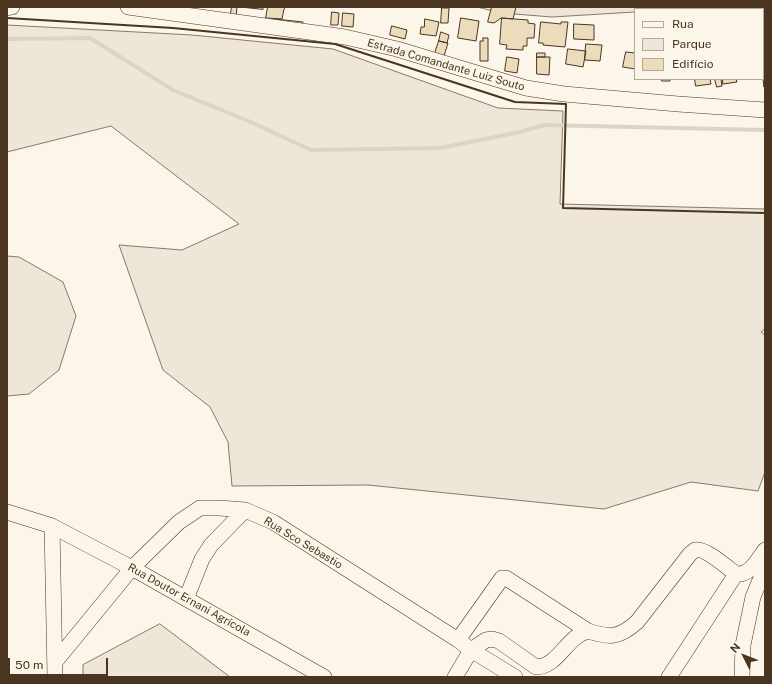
<!DOCTYPE html>
<html>
<head>
<meta charset="utf-8">
<style>
  body { margin:0 }
  #map { position:relative; width:772px; height:684px; overflow:hidden; background:#fbf6e9; font-family:"Public Sans",sans-serif }
  canvas { display:block }
  .frame { position:absolute; inset:0; border:8px solid #4a3520; pointer-events:none }
  .legend { position:absolute; left:634px; top:8px; width:130px; height:72px; box-sizing:border-box; background:#fbf6e9; border:1px solid #b4a999; margin:0; padding:5px 7px; list-style:none; font-size:12px; color:#4a3520 }
  .legend li { display:flex; align-items:center; gap:8px; height:20px }
  .legend b { width:20px; border:1px solid #b4a999 }
  .north { position:absolute; left:724px; top:636px; width:40px; height:40px; -webkit-text-stroke:3px #fbf6e9; paint-order:stroke; rotate:312deg; font-size:11px; font-weight:700; line-height:16px; text-align:center; color:#4a3520 }
  .north::after { content:''; display:block; margin:auto; width:14px; height:18px; background:#4a3520; clip-path:polygon(50% 0,100% 100%,50% 72%,0 100%) }
  .scale { position:absolute; left:8px; top:658px; width:100px; height:18px; box-sizing:border-box; border:2px solid #4a3520; border-top:0; padding-left:5px; font-size:12px; line-height:14px; white-space:nowrap; color:#4a3520; -webkit-text-stroke:3px #fbf6e9; paint-order:stroke }
</style>
</head>
<body>
<div id="map">
<canvas width="772" height="684"></canvas>
<div class="frame"></div>
<ul class="legend">
<li><b style="height:5px;background:#fbf6e9"></b>Rua</li>
<li><b style="height:11px;background:#ede6d9"></b>Parque</li>
<li><b style="height:11px;background:#ecdcbc"></b>Edifício</li>
</ul>
<div class="north">N</div>
<div class="scale">50 m</div>
</div>
<script>
const g = document.querySelector('canvas').getContext('2d');
g.lineJoin = 'round';
function fill(path, color) {
  g.fillStyle = color;
  g.fill(path, 'evenodd');
}
function stroke(path, color, width, dash) {
  g.strokeStyle = color;
  g.lineWidth = width;
  g.lineCap = dash ? 'butt' : 'round';
  g.setLineDash(dash || []);
  g.stroke(path);
}
function write(font, color, halo, rows, align = 'center') {
  g.font = font + ' "Public Sans",sans-serif';
  g.lineWidth = 3;
  g.setLineDash([]);
  g.textBaseline = 'middle';
  g.strokeStyle = halo;
  g.fillStyle = color;
  for (const [text, x, y, turn = 0] of rows) {
    g.save();
    g.translate(x, y);
    g.rotate((+turn || 0) * Math.PI / 180);
    g.textAlign = isNaN(turn) ? turn : align;
    if (halo) g.strokeText(text, 0, 0);
    g.fillText(text, 0, 0);
    g.restore();
  }
}
const green = new Path2D(`
  M477 7H652L650 9H635V12L552 17 502 13Z
  M7 25 192 35 333 49 498 108 563 111 560 204 765 209V329L761 332 765 335V472L758 491 691 482 604 509 368 485 232 486 228 442 210 407 163 370 119 245 182 250 239 224 111 126 7 152Z
  M7 256 19 257 63 282 76 316 59 370 29 394 7 396Z
  M160 624 230 677H83V665Z`);
const stream = new Path2D(`
  M7 39 90 38 173 90 253 123 311 150 440 148 520 132 544 125 765 130`);
const building = new Path2D(`
  M232 7H237L236 19 230 18Z
  M241 7H263V9Z
  M268 7H286L284 9 282 19 266 18Z
  M492 7H516L513 19 501 18 494 23 488 22Z
  M684 7H697V9H685Z
  M442 8H449L448 23H441Z
  M332 12 339 13 338 25H331Z
  M343 13 354 14 353 27 342 26Z
  M461 18 479 21 476 41 458 38Z
  M502 18 528 20V23L535 24 534 38H527V46H523V50L506 49 507 45 500 44Z
  M275 19 303 22 302 28 274 26Z
  M425 19 439 22 436 36 420 34 421 27H424Z
  M541 22 561 24V22H568L565 47 543 45V43H539Z
  M574 24 594 25V40L574 39Z
  M392 26 407 30 405 39 390 35Z
  M441 32 449 35 447 43 439 41Z
  M483 38H488V61H480V41H483Z
  M439 41 448 43 444 56 435 53Z
  M586 44 602 45 600 61 585 60Z
  M568 49 586 51 583 67 566 64Z
  M626 52 635 53V69L623 67Z
  M537 53H545V57H537Z
  M507 57 519 59 517 73 505 71Z
  M537 57H550L549 75 537 74Z
  M763 67H765L764 87 763 79Z
  M661 79H670V81H662Z
  M695 79H710L711 84 696 86Z
  M715 79H721L722 86 717 87Z
  M723 79H736L737 82 723 84Z`);
const minor = new Path2D(`
  M128 7 345 37 397 49 526 88 564 94 678 104 765 110
  M7 8 12 7
  M7 512 52 526 132 568 324 677
  M52 526 55 677
  M186 599 202 559 211 545 245 510
  M458 640 502 578H506L588 631C610 638 619 638 637 622L690 554C690 554 695 550 695 550 704 547 728 568 736 574 750 576 758 559 765 550
  M55 662 132 568 179 522 200 508H219L245 510 273 522 458 640 471 650 515 677
  M455 677 471 650 486 640 492 639 499 641 536 667C558 667 567 636 588 631
  M669 677 736 574
  M742 677 743 645 753 597 765 568`);
const wall = new Path2D(`
  M7 18 173 28 335 44 515 102 566 104 563 208 765 213`);
const streetNames = [
  ["Estrada Comandante Luiz Souto",446,65,16],
  ["Rua Sco Sebastio",303,543,31],
  ["Rua Doutor Ernani Agrícola",189,600,29]
];
fill(green, '#ede6d9');
stroke(green, '#887966', 1);
stroke(stream, '#dcd4c6', 4);
fill(building, '#ecdcbc');
stroke(building, '#4a3520', 1);
stroke(minor, '#4a3520', 16);
stroke(minor, '#fbf6e9', 15);
stroke(wall, '#4a3520', 2);
write('11px', '#4a3520', '#fbf6e9', streetNames);
</script>
</body>
</html>
